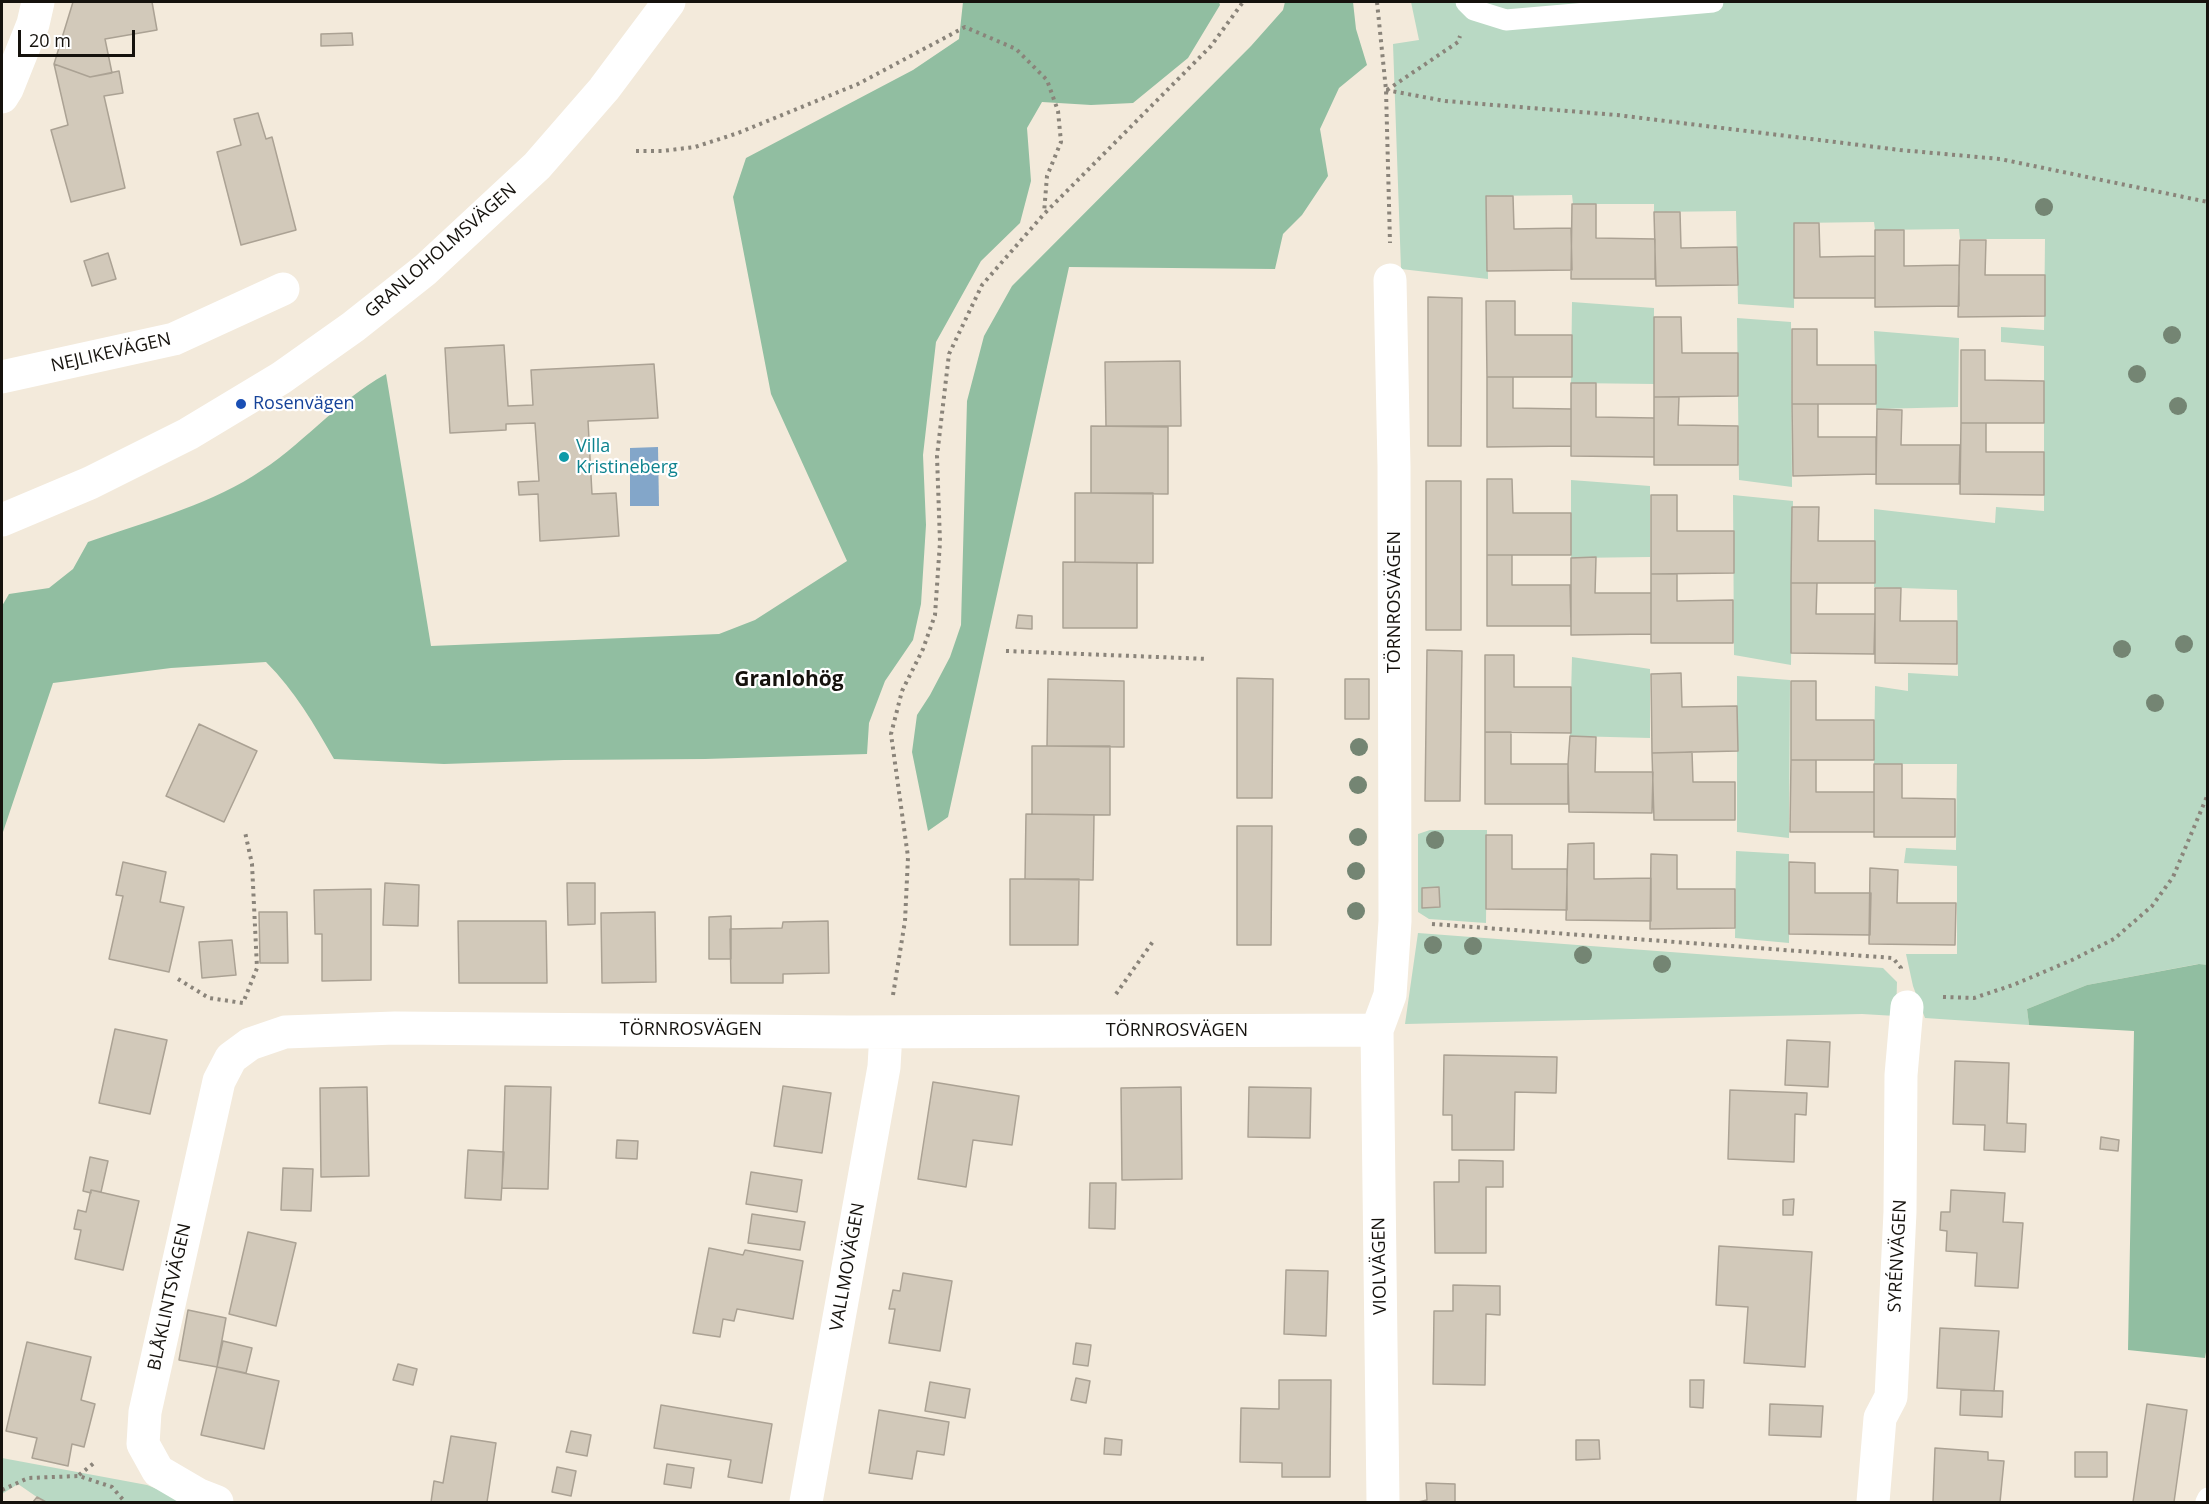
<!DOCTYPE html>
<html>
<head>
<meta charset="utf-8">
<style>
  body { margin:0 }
  #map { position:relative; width:2209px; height:1504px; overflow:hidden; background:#f3eadb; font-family:"Open Sans",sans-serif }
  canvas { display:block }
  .frame { position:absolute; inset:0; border:3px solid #15120d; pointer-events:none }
  .scale { position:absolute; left:18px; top:30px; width:117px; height:27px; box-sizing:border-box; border:3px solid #15120d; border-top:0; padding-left:8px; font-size:18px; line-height:21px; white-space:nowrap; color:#15120d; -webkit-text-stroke:4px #fff; paint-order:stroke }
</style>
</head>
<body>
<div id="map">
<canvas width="2209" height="1504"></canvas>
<div class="frame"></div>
<div class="scale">20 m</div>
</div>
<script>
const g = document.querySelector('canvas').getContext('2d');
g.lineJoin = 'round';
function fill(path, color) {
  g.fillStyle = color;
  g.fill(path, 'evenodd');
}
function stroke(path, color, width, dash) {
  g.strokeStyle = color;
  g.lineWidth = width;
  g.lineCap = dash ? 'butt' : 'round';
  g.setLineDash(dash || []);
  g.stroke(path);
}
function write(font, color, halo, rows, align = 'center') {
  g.font = font + ' "Open Sans",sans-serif';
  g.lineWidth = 4.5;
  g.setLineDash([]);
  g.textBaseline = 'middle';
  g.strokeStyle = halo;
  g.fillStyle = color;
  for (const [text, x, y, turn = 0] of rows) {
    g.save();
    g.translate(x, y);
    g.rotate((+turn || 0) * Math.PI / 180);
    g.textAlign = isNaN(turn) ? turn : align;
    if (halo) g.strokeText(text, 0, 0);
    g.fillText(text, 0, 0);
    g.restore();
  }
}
const green = new Path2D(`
  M1411 2H2207V965L2198 964 2087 985 2027 1009 2029 1025 1925 1018 1913 986 1906 954H1957V866L1904 863 1906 848 1956 850 1957 764H1874L1875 686 1908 691V673L1958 676 1957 590 1874 587V509L1995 523 1996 507 2044 511V346L2001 342V327L2044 330 2045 239H1960L1959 229 1875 230 1874 222 1795 223 1794 308 1738 304 1736 211 1654 212V204H1573L1572 195 1487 196 1488 279 1401 269 1393 44 1419 40Z
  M1572 302 1654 308V384L1571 383Z
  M1737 318 1791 322 1792 487 1739 480Z
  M1874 331 1959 338 1958 407 1876 409Z
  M1571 480 1650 486V557L1571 558Z
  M1733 495 1793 501 1791 665 1734 655Z
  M1572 657 1650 669V738L1570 736Z
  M1737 676 1790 680 1789 838 1737 832Z
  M1430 830H1487L1486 923 1429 919 1418 912V834Z
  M1736 851 1789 854V943L1735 938Z
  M1418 933 1883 968 1897 982 1896 1016 1862 1014 1405 1024Z
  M2 1458 147 1485 190 1502H44L18 1484 2 1494Z`);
const forest = new Path2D(`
  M963 2H1219L1220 5 1188 58 1133 103 1091 105 1042 102 1027 128 1031 181 1020 223 981 261 936 342 923 455 926 525 921 604 913 640 885 681 869 723 867 754 705 759 564 760 444 764 334 759C314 724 295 691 266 662L171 668 53 683 2 835V606L9 594 49 588 73 569 88 542C142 523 203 507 253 476 301 447 337 401 386 374L431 646 719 634 755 620 847 561 771 394 733 197 746 158 913 70 959 39Z
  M1285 2H1353L1356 29 1367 65 1339 88 1320 129 1328 176 1302 215 1283 234 1275 269 1069 267 948 817 928 831 912 752 917 715 930 695 950 657 961 625 967 401 984 336 1012 286 1251 46 1283 10Z
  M2199 964 2208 965V1340L2205 1358 2128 1350 2134 1031 2029 1025 2027 1009 2087 985Z`);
const water = new Path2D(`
  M658 447 659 506H630V448Z`);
const building = new Path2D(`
  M73 2H152L157 30 105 39 112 73 90 77 54 64Z
  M352 33 353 45 321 46V34Z
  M54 64 90 77 119 71 123 93 104 96 125 188 71 202 51 130 68 125Z
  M258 113 266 139 272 137 296 230 241 245 217 152 241 145 234 119Z
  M1486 196H1513L1514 229 1571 228 1572 270 1487 271Z
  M1572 204H1596V238L1655 239V279H1571Z
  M1654 212H1680L1681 248 1737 247 1738 285 1656 286Z
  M1794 223H1819L1820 257 1875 256V298H1794Z
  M1875 230H1904V266L1959 265V306L1875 307Z
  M1960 240H1986L1985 275H2045V316L1958 317Z
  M108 253 116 279 92 286 84 261Z
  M1428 297 1462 298 1461 446H1428Z
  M1486 301H1515V335H1572V377H1487Z
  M1654 317H1681L1682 353H1738V396L1654 397Z
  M1792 329H1817V365H1876V404H1792Z
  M504 345 508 406 533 405 531 370 654 364 658 418 588 421 592 494 616 493 619 536 540 541 538 494 519 495 518 482 539 481 535 423 506 424V430L450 433 445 348Z
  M1961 350H1985V380L2044 381V423H1961Z
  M1180 361 1181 426H1106L1105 362Z
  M1487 377H1513V408L1571 409V446L1487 447Z
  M1571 383H1596V417L1654 418V457L1571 456Z
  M1654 397H1679L1678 425 1738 426V465H1654Z
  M1792 404H1818V437H1876V474L1793 476Z
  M1877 409 1902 410 1901 445H1960L1959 484H1876Z
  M1961 423H1986V452H2044V495L1960 494Z
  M1091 426 1168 427V494L1091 493Z
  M1487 479H1512L1513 513H1571V555H1487Z
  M1426 481H1461V630H1426Z
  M1075 493H1153V563L1075 562Z
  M1651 495H1677V531H1734V573L1651 574Z
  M1792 507H1819L1818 541H1875V583H1791Z
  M1487 555H1512V585H1570L1571 626H1487Z
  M1596 557 1595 593H1651V634L1571 635V558Z
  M1063 562 1137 563V628H1063Z
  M1651 574H1677V601L1733 600V643H1651Z
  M1791 583H1817L1816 614H1875L1874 654 1791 653Z
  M1875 588H1901L1900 621H1957V664L1875 663Z
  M1018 615 1032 616V629L1016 628Z
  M1427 650 1462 651 1460 801H1425Z
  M1485 655H1514V687H1571V733L1485 732Z
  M1681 673 1682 707 1737 706 1738 751 1652 753 1651 674Z
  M1237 678 1273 679 1272 798H1237Z
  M1048 679 1124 681V747L1047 746Z
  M1345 679H1369V719H1345Z
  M1791 681H1816V720H1874V760H1791Z
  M199 724 257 751 224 822 166 796Z
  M1485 732H1511V764H1568V804H1485Z
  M1570 736 1596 737 1595 772H1653L1652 813 1569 812 1568 764Z
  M1032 746H1110V815L1032 814Z
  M1692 752 1693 782H1735V820H1654L1652 753Z
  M1791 760H1816V792H1874V832H1790Z
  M1874 764H1902V798L1955 799V837H1874Z
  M1026 814 1094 815 1093 880 1025 879Z
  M1237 826H1272L1271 945H1237Z
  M1486 835H1512V869H1567V910L1486 909Z
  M1594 843V879L1651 878V921L1566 920 1568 844Z
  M1651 854 1677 855V889H1735V928L1650 929Z
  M123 862 166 872 160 902 184 907 169 972 109 959 123 896 116 895Z
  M1789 862 1815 863V893H1871L1870 935 1789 934Z
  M1870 868 1898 870 1897 903H1956L1955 945 1869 944Z
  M1010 879H1079L1078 945H1010Z
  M385 883 419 885 418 926 383 925Z
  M567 883H595V924L568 925Z
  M1439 887 1440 907 1422 908V888Z
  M371 889V980L322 981V934H315L314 890Z
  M259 912H287L288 963H260Z
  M655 912 656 982 602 983 601 913Z
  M731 916V959H709V917Z
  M458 921H546L547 983H459Z
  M828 921 829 973 783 974V983H731L730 929 782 928 783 922Z
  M232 940 236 975 202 978 199 942Z
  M115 1029 167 1040 150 1114 99 1103Z
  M1787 1040 1830 1042 1828 1087 1785 1085Z
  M1444 1055 1557 1057 1556 1093 1515 1092 1514 1150H1452V1115H1443Z
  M1955 1061 2009 1063 2007 1123 2026 1124 2025 1152 1984 1150 1985 1125 1953 1124Z
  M933 1082 1019 1096 1012 1145 973 1140 966 1187 918 1179Z
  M505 1086 551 1087 548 1189 502 1188Z
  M783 1086 831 1093 822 1153 774 1146Z
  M367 1087 369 1176 321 1177 320 1088Z
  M1181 1087 1182 1179 1122 1180 1121 1088Z
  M1249 1087 1311 1088 1310 1138 1248 1137Z
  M1730 1090 1807 1093 1806 1115 1795 1114 1794 1162 1728 1159Z
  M2101 1137 2119 1140 2118 1151 2100 1149Z
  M617 1140 638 1141 637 1159 616 1158Z
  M468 1150 504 1152 501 1200 465 1198Z
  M90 1157 108 1161 101 1192 91 1190V1193L83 1191Z
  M1459 1160 1503 1161V1187H1486V1253H1435L1434 1182H1459Z
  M283 1168 313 1169 311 1211 281 1210Z
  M751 1172 802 1180 797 1212 746 1204Z
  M1090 1183H1116L1115 1229 1089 1228Z
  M91 1190 139 1201 123 1270 75 1259 81 1230 74 1229 78 1210 86 1212Z
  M1951 1190 2005 1193 2003 1222 2023 1223 2018 1288 1975 1286 1977 1253 1946 1251 1947 1231 1940 1230 1941 1212H1950Z
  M1794 1199 1793 1215H1783V1200Z
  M752 1214 805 1222 800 1250 748 1243Z
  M248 1232 296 1243 276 1326 229 1314Z
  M1719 1246 1812 1252 1805 1367 1744 1363 1748 1307 1716 1305Z
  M709 1248 743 1255 745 1250 803 1261 793 1319 737 1309 734 1321 723 1319 720 1337 693 1333Z
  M1286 1270 1328 1271 1326 1336 1284 1334Z
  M903 1273 952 1281 940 1351 889 1343 895 1309H889L893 1290 900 1291Z
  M1453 1285 1500 1286V1315L1486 1314 1485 1385 1433 1384 1434 1311H1453Z
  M188 1310 226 1318 217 1367 179 1360Z
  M1940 1328 1999 1331 1994 1391 1937 1388Z
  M223 1341 252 1348 246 1373 217 1367Z
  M27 1342 91 1357 81 1400 95 1404 84 1447 72 1444 68 1466 32 1458 37 1438 6 1431Z
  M1076 1343 1091 1345 1088 1366 1073 1364Z
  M398 1364 417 1369 413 1385 393 1380Z
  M217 1367 279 1381 264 1449 201 1435Z
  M1076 1378 1090 1381 1086 1403 1071 1400Z
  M1279 1380H1331L1330 1477H1282V1463L1240 1462 1241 1408 1279 1409Z
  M1690 1380H1704L1703 1408 1690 1407Z
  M930 1382 970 1389 965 1418 925 1411Z
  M1961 1390 2003 1391 2002 1417 1960 1415Z
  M1770 1404 1823 1406 1821 1437 1769 1435Z
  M2147 1404 2187 1410 2174 1502H2133Z
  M661 1405 772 1424 762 1483 728 1477 731 1460 654 1448Z
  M879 1410 949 1422 944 1455 917 1451 912 1479 869 1473Z
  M571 1431 591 1435 587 1456 566 1452Z
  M451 1436 496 1443 487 1502H431L434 1481 443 1483Z
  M1105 1438 1122 1440 1121 1455 1104 1454Z
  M1576 1440H1599L1600 1459 1576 1460Z
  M1935 1448 1988 1452V1460L2004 1461 2000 1502H1933Z
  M2075 1452H2107V1477H2075Z
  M667 1464 694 1468 691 1488 664 1484Z
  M557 1467 576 1471 571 1496 552 1492Z
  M1426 1483 1455 1484V1502H1418L1427 1500Z
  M37 1497 46 1502H33Z`);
const path = new Path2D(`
  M1377 2 1386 90 1390 243
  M1386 90 1445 101 1617 115 1900 150 2000 159 2208 202
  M1387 90 1458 42 1460 36
  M636 151H662L695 147 738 133 858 84 965 27 1016 49 1047 80 1058 111 1061 142 1047 176 1044 213
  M1006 651 1208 659
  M1432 924 1893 958 1901 968V972
  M178 979 209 998 243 1003 257 968 252 864 245 832
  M1116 994 1154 940
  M893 995 905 921 908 857 891 734 902 691 923 649 935 615 940 542 937 456 949 354 982 285 1044 214 1211 46 1243 2
  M1943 997 1974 998 2013 985 2072 960 2114 939 2152 906 2173 877 2208 794
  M79 1475 94 1463
  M2 1490 28 1478 79 1476 112 1487 125 1502`);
const service = new Path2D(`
  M1466 2 1474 10 1506 20 1713 2
  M2206 1502 2208 1498`);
const minor = new Path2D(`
  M2 97 7 89 33 24 38 2
  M2 377 174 339 283 289
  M217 1502 199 1495 158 1471 143 1444 145 1412 219 1081 231 1058 250 1044 285 1032 395 1028 850 1032 1377 1030
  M806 1502 884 1067 886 1032
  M1383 1502 1377 1030 1390 995 1395 921 1394 466 1390 280
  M1873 1502 1880 1418 1891 1397 1900 1212 1901 1075 1907 1007`);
const tertiary = new Path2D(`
  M2 520 90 483 188 434 281 378 353 327 425 270 537 166 604 89 669 2`);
const trees = [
  [2044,207],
  [2172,335],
  [2137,374],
  [2178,406],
  [2184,644],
  [2122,649],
  [2155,703],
  [1359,747],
  [1358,785],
  [1358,837],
  [1435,840],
  [1356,871],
  [1356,911],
  [1433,945],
  [1473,946],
  [1583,955],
  [1662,964]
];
const markers = [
  [241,404,6,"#1a4fb4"],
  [564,457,6,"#0f9aa8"]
];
const streetNames = [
  ["GRANLOHOLMSVÄGEN",441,251,-41],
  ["NEJLIKEVÄGEN",111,353,-13],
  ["TÖRNROSVÄGEN",1395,602,-90],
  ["TÖRNROSVÄGEN",691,1030],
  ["TÖRNROSVÄGEN",1177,1031],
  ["SYRÉNVÄGEN",1898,1256,-87],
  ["VIOLVÄGEN",1380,1266,-91],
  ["VALLMOVÄGEN",848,1267,-80],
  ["BLÅKLINTSVÄGEN",170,1297,-78]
];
const transitNames = [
  ["Rosenvägen",253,404]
];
const cultureNames = [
  ["Villa",576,447],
  ["Kristineberg",576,468]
];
const quarterNames = [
  ["Granlohög",789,680]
];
fill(green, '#b9d9c4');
fill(forest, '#91bea1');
fill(water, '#83a6c9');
fill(building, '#d2c9ba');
stroke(building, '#aba294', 1.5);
stroke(path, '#8a847a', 4, [3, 4.5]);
stroke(service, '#fff', 21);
stroke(minor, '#fff', 33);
stroke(tertiary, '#fff', 33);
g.fillStyle = '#748573';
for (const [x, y] of trees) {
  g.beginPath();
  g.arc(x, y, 9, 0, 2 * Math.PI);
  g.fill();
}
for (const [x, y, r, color] of markers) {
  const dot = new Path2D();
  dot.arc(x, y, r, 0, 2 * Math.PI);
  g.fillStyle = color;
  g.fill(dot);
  stroke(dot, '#fff', 2);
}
write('18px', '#15120d', '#fff', streetNames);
write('18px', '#164399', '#fff', transitNames, 'left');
write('18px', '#0d838f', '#fff', cultureNames, 'left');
write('bold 21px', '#15120d', '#fff', quarterNames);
</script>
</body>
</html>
